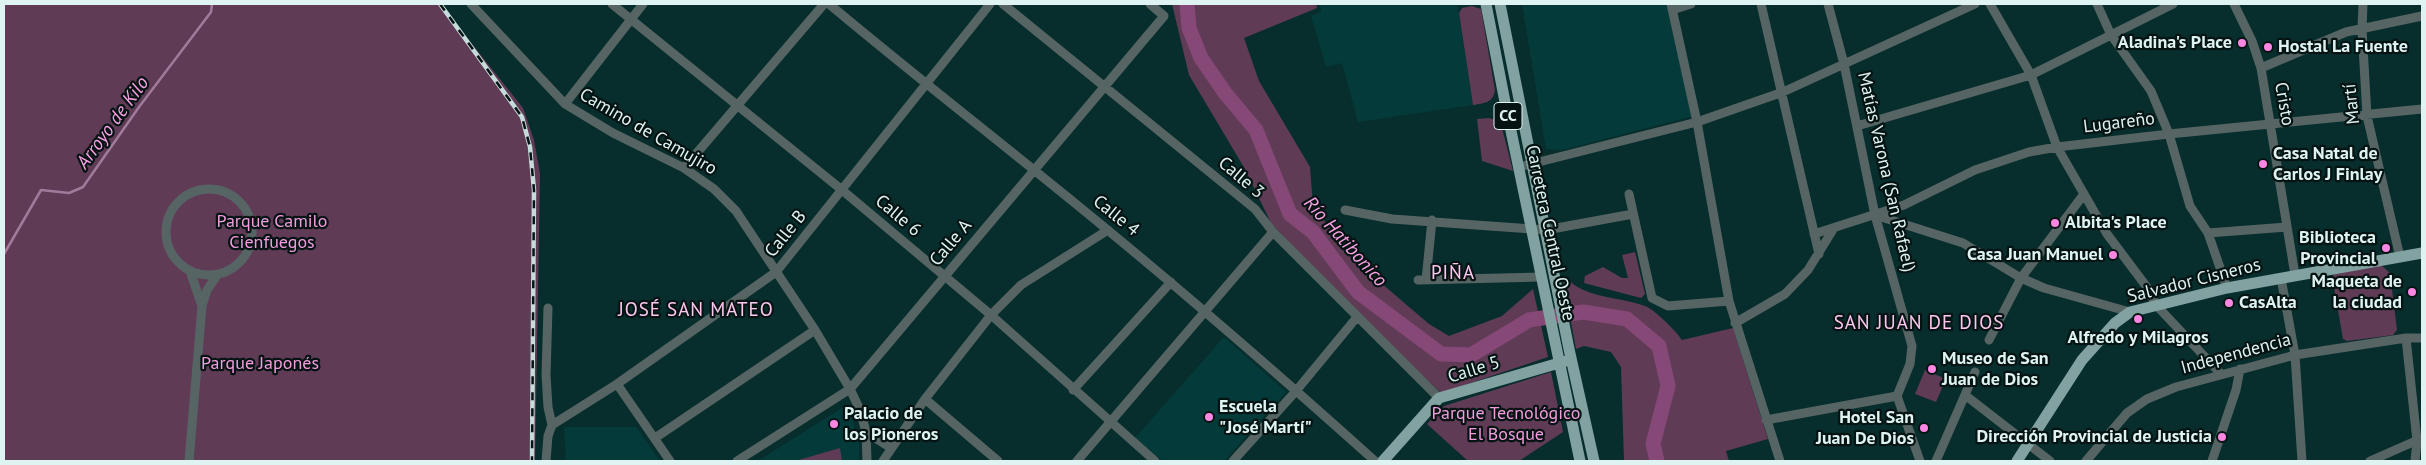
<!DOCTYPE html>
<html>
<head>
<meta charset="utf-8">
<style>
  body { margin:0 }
  #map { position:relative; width:2426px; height:465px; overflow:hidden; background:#072e2d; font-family:"PT Sans",sans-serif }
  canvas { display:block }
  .frame { position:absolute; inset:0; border:5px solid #dff3f2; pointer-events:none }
</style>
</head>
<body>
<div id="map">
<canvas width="2426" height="465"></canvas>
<div class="frame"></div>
</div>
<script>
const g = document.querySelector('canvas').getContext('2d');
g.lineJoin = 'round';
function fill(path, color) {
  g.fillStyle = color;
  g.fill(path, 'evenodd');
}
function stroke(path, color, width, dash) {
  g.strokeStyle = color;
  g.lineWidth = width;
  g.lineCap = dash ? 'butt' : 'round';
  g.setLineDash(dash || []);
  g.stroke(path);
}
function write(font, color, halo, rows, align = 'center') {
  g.font = font + ' "PT Sans",sans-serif';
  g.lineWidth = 4.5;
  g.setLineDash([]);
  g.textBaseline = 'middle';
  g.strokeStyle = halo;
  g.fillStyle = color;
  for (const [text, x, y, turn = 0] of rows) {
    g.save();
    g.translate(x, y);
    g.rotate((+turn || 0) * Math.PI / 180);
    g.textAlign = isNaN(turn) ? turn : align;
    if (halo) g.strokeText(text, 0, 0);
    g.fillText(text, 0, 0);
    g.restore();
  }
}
const built = new Path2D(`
  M1320 4H1457L1473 105 1358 122 1342 63 1326 67 1311 16 1321 12Z
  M1522 4H1666L1693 116 1562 150 1546 149Z
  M1224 337 1286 392 1224 461H1163L1135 438Z
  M848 404 859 445V461H758Z
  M564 427H636L660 461H566Z`);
const green = new Path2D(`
  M4 4H440L523 108 534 140 540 174 535 461H4Z
  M1172 4H1316L1317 8 1244 38 1259 81 1310 167 1313 206 1354 260 1429 324 1449 336 1502 316 1533 289 1548 357 1441 393 1358 316 1271 223 1245 169 1189 75Z
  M1472 6 1481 9 1495 90C1493 103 1485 103 1473 105L1459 13 1462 8Z
  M1489 118 1499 121 1502 128 1513 171 1482 161 1477 119Z
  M1635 252 1645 294 1641 298 1584 283 1585 276 1603 267 1622 278H1628L1622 255Z
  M2381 265 2390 273 2397 330 2393 335 2347 341 2343 339 2332 276 2336 273Z
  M1565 277C1586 299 1617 296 1645 306 1654 309 1676 331 1682 340L1733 328 1768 439 1726 451 1729 461H1624L1621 367 1611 352 1584 346 1576 349 1563 279Z
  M1925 370 1946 379 1936 402 1915 394Z
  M1551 372 1563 432 1519 461H1468L1427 424 1444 406Z
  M840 448 842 461H797L802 459Z`);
const stream = new Path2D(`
  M4 254 41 190 69 193 83 187 139 107 211 12 212 4`);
const river = new Path2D(`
  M1187 4 1189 28 1201 58 1225 93 1256 130 1290 214 1313 232 1358 292 1441 354 1471 355 1529 320 1583 312 1627 319 1659 346 1668 386 1653 444 1657 461`);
const minor = new Path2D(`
  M471 4 565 104 613 133 684 168 714 189 736 211 815 330 850 389 860 410 866 432 867 461
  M612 4 842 190 991 315 1155 461
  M829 4C921 81 1017 155 1110 232 1200 306 1288 383 1375 461
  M1003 4 1255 209 1273 232 1439 398
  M1671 4 1697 122 1729 301 1780 461
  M1761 4 1819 254
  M1828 4 1844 64 1875 215 1912 346 1910 364 1897 396 1920 461
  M1990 4 2031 75 2057 147 2107 234 2149 290 2156 305 2221 374
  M2097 4 2111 35 2151 91 2169 134 2190 206 2208 233 2227 288
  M2234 4 2252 41 2261 68 2295 275
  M2363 4 2362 29 2367 116 2400 257
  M1672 10 1691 4
  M2261 68 2346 32 2422 16
  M565 104 643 4
  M1857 126 2031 75 2173 4
  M1519 167 1697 122 1783 92 1975 4
  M684 168 824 4
  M166 232a43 43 0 1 1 86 0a43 43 0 1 1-86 0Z
  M1629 194 1652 298 1668 306 1729 301
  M1345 210 1392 219 1546 230 1633 214
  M1875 215 1963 243 2021 278 2044 288 2130 312
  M2208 233 2287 227
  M1814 234 1904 205 1975 170 2029 152 2057 147 2169 134 2422 109
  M190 271 202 306
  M2281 278 2295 355 2302 461
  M1418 280 1542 277
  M1426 280 1432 220
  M1735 323 1785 294 1808 270 1834 228
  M2406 338 2417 441 2415 461
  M1989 340 2021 278 2084 194
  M617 384 670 461
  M1073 390 1171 282
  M1965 395 2050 461
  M925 399 998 461
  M1766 420 1897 396
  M552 425 617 384 776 272 990 4
  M866 432 891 448
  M655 438 815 330
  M189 461 202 306 207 290 218 274
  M546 461 548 436 552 425 548 407 546 375 548 308
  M737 461 850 389 1164 16 1150 4
  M883 461 925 399 991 315 1021 285 1108 230
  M1077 461 1273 232
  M1233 461 1296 391 1357 317
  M1936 461 1975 372
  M2086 461 2127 413 2147 399 2176 387 2295 355 2406 338H2422
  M2212 461 2236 390 2240 369
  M2370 461 2420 439`);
const major = new Path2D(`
  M1486 4 1506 107 1580 461
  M1500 4 1569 349 1594 461
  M1383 461 1439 398 1566 361
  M2017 461 2082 360 2115 323 2130 312 2227 288 2422 253`);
const rail = new Path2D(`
  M440 4 522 117 530 147 534 190 532 461`);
const markers = [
  [2242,43,5,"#fd86e2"],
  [2268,47,5,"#fd86e2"],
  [2263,164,5,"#fd86e2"],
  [2055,223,5,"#fd86e2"],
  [2386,248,5,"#fd86e2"],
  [2113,255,5,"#fd86e2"],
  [2412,292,5,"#fd86e2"],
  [2229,303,5,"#fd86e2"],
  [2138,319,5,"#fd86e2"],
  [1932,369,5,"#fd86e2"],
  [1209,417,5,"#fd86e2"],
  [834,424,5,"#fd86e2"],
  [1924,428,5,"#fd86e2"],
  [2222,437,5,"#fd86e2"]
];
const shields = [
  [1508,116,28]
];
const shieldNames = [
  ["CC",1508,116]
];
const poiNames = [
  ["Aladina's Place",2232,43,"right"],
  ["Hostal La Fuente",2278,47],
  ["Casa Natal de",2273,154],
  ["Carlos J Finlay",2273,175],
  ["Albita's Place",2065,223],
  ["Biblioteca",2376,238,"right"],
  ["Provincial",2376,259,"right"],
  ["Casa Juan Manuel",2103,255,"right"],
  ["Maqueta de",2402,282,"right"],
  ["la ciudad",2402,303,"right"],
  ["CasAlta",2239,303],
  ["Alfredo y Milagros",2138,338,"center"],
  ["Museo de San",1942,359],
  ["Juan de Dios",1942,380],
  ["Escuela",1219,407],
  ["\"José Martí\"",1219,428],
  ["Palacio de",844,414],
  ["los Pioneros",844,435],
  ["Hotel San",1914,418,"right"],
  ["Juan De Dios",1914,439,"right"],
  ["Dirección Provincial de Justicia",2212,437,"right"]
];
const streetNames = [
  ["Cristo",2284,104,80],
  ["Martí",2352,104,-96],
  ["Lugareño",2119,123,-7],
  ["Camino de Camujiro",648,132,30],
  ["Matías Varona (San Rafael)",1886,172,77],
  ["Calle 3",1241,178,40],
  ["Calle 6",898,216,40],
  ["Calle 4",1116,216,39],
  ["Carretera Central Oeste",1550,233,78],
  ["Calle B",786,234,-51],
  ["Calle A",951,243,-50],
  ["Salvador Cisneros",2194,281,-14],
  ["Independencia",2236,354,-15],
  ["Calle 5",1474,370,-17]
];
const parkNames = [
  ["Parque Camilo",272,222],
  ["Cienfuegos",272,243],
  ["Parque Japonés",260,364],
  ["Parque Tecnológico",1506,414],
  ["El Bosque",1506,435]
];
const waterNames = [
  ["Arroyo de Kilo",113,123,-54],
  ["Río Hatibonico",1345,242,48]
];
const neighbourhoodNames = [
  ["PIÑA",1453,274],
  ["JOSÉ SAN MATEO",696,311],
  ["SAN JUAN DE DIOS",1919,324]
];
fill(built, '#043b3a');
fill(green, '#5f3b56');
stroke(stream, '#a07b9c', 2.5);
stroke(river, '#854877', 15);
stroke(minor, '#566564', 9);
stroke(major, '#82a2a1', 11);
stroke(rail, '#c6dcdb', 4.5);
stroke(rail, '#051413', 2.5, [8]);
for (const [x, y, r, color] of markers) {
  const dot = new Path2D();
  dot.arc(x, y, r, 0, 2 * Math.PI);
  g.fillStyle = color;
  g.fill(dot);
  stroke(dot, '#051413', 2);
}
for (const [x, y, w] of shields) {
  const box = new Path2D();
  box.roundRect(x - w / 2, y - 13.5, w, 27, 4);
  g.fillStyle = '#051413';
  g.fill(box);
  stroke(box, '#dff3f2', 1);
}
write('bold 16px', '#dff3f2', null, shieldNames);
write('bold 18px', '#dff3f2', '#051413', poiNames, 'left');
write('18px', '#dff3f2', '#051413', streetNames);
write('18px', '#f49cde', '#051413', parkNames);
write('italic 19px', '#faa1e4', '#051413', waterNames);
g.letterSpacing = '1px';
write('19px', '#fec7ef', '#051413', neighbourhoodNames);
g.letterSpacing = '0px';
</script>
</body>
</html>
